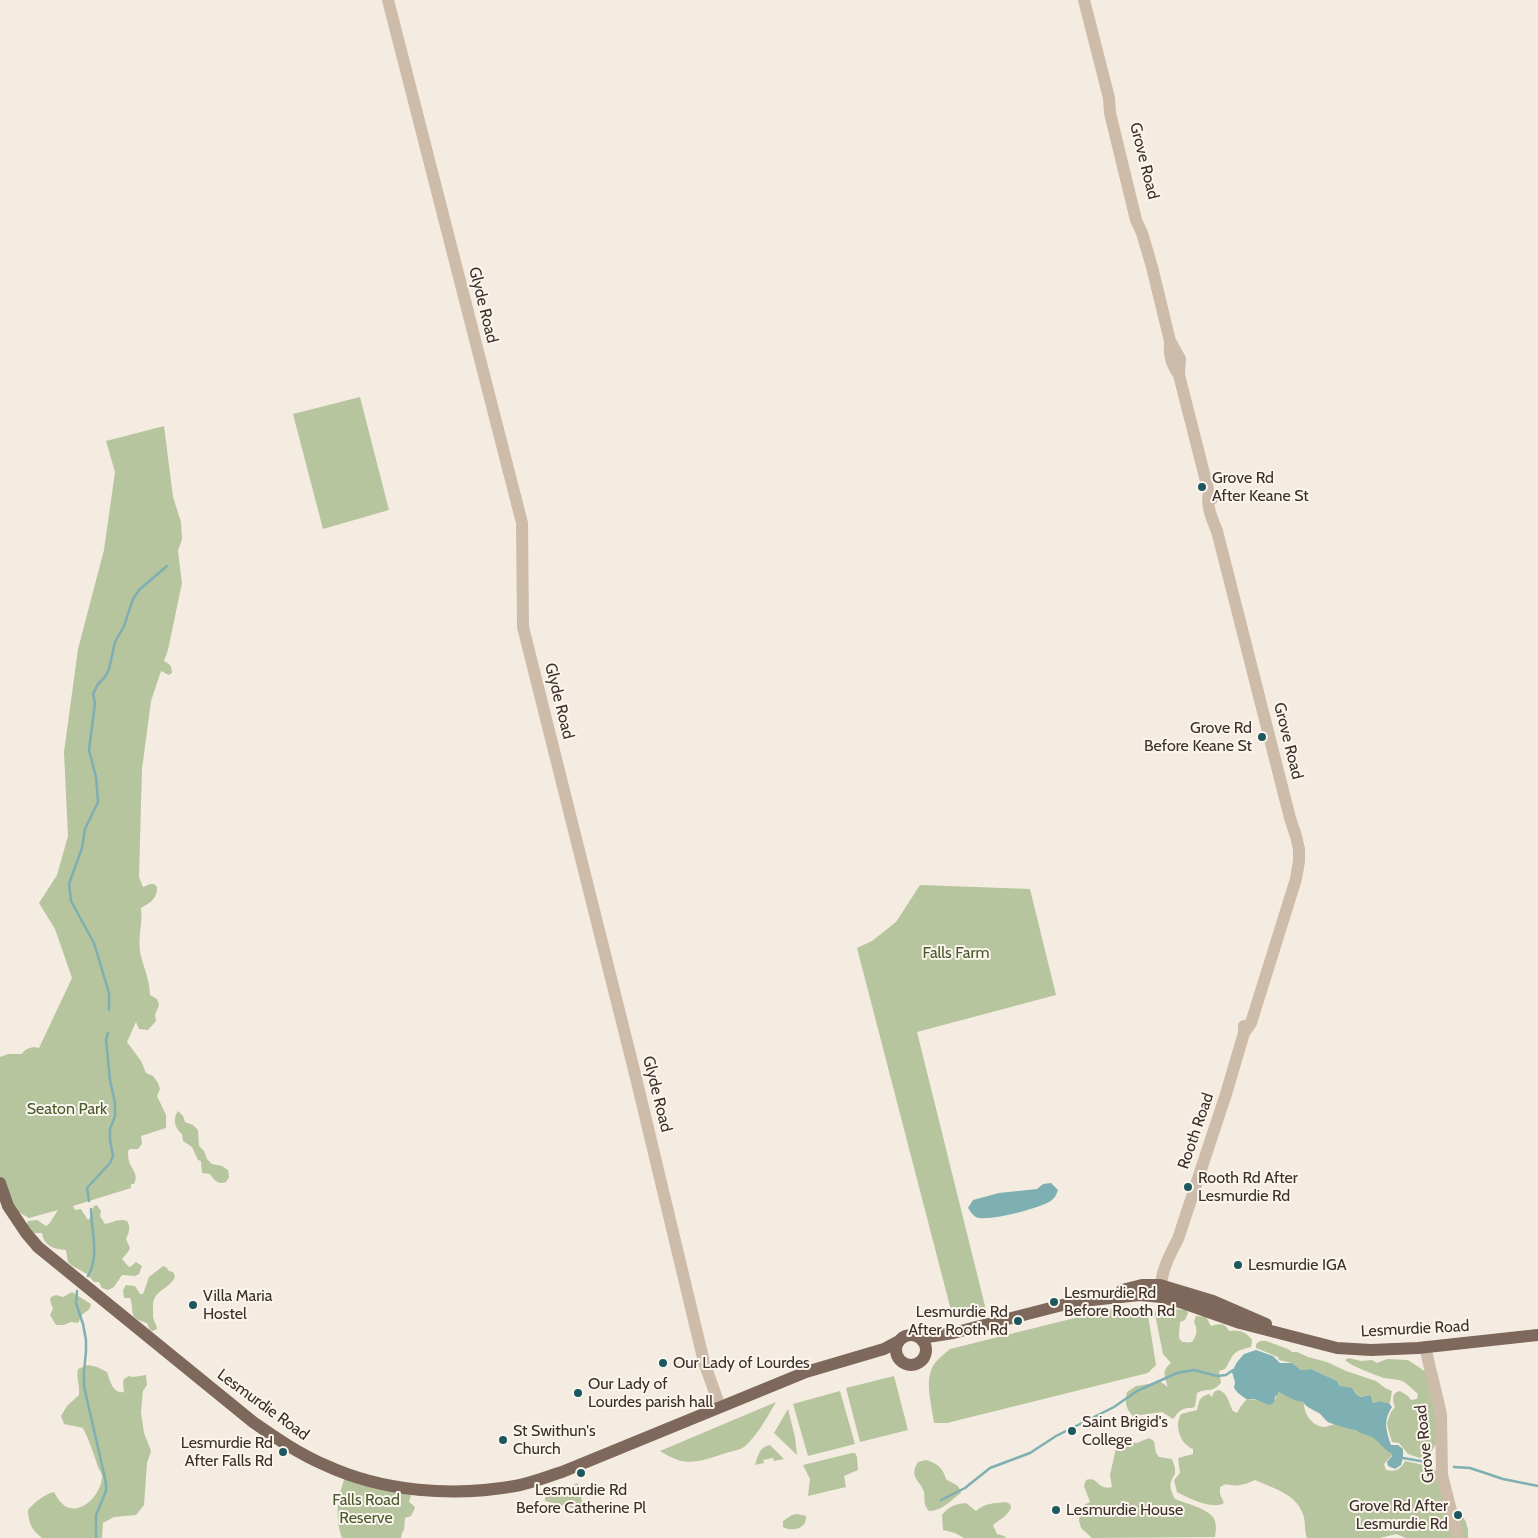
<!DOCTYPE html>
<html>
<head>
<meta charset="utf-8">
<style>
  body { margin:0 }
  canvas { display:block; background:#f4ece0 }
</style>
</head>
<body>
<canvas width="1538" height="1538"></canvas>
<script>
const g = document.querySelector('canvas').getContext('2d');
g.lineJoin = 'round';
function fill(path, color) {
  g.fillStyle = color;
  g.fill(path, 'evenodd');
}
function stroke(path, color, width, dash) {
  g.strokeStyle = color;
  g.lineWidth = width;
  g.lineCap = dash ? 'butt' : 'round';
  g.setLineDash(dash || []);
  g.stroke(path);
}
function write(font, color, halo, rows, align = 'center') {
  g.font = font + ' Cabin,sans-serif';
  g.lineWidth = 4;
  g.setLineDash([]);
  g.textBaseline = 'middle';
  g.strokeStyle = halo;
  g.fillStyle = color;
  for (const [text, x, y, turn = 0] of rows) {
    g.save();
    g.translate(x, y);
    g.rotate((+turn || 0) * Math.PI / 180);
    g.textAlign = isNaN(turn) ? turn : align;
    if (halo) g.strokeText(text, 0, 0);
    g.fillText(text, 0, 0);
    g.restore();
  }
}
const green = new Path2D(`
  M360 397 389 510 323 529 293 414Z
  M164 426 173 497 181 522 182 539 178 551 182 583 168 650 164 661C170 664 172 666 172 673L169 675 161 671 151 701 142 769 139 877 143 887 150 884H154L157 887C157 899 151 902 141 908 143 922 138 936 140 952 143 966 150 980 150 995L157 999 159 1005 155 1015 156 1021 148 1030 139 1029 136 1022 127 1042 141 1061 146 1073 153 1076 158 1083 160 1089 157 1096 166 1115V1128L141 1136 142 1144 138 1149H130L128 1151C128 1155 128 1159 130 1164 134 1172 138 1175 134 1184H131V1188L73 1206 75 1210 81 1209 88 1220C93 1217 91 1210 94 1206L97 1205 101 1211 100 1216 105 1224C113 1223 118 1218 127 1221 131 1227 129 1233 126 1239L130 1248 128 1252 122 1259 128 1266 130 1267 136 1262 142 1266 139 1274 135 1276 122 1275 114 1287 108 1290 102 1288 99 1282H94L87 1274 71 1265 68 1262 66 1250C53 1249 44 1246 42 1233H35L30 1231 27 1224 28 1221 37 1220 46 1226 49 1224 58 1210 29 1218 8 1206 0 1183V1057L8 1054H22C25 1048 33 1046 39 1048L72 978 55 929 39 903 57 875 68 836 64 752 78 649 104 550 115 472 106 441Z
  M920 885 1030 889 1056 995 917 1032 986 1310 953 1318 857 948 872 941 896 922Z
  M178 1111 183 1116 185 1122 193 1125 198 1130 199 1146 204 1151 207 1159 212 1164 222 1166 228 1170 229 1177 226 1182C218 1185 214 1180 210 1174L202 1173 201 1161 198 1160 192 1147 183 1141 182 1134C175 1128 172 1120 178 1111Z
  M163 1266 166 1267 169 1271 173 1272 175 1276C172 1288 153 1290 153 1305 153 1308 153 1314 153 1317 154 1322 157 1325 157 1329L153 1331 150 1330 147 1323C129 1317 134 1316 131 1300L130 1298H124L123 1290 126 1285 135 1286 140 1294H143L149 1277Z
  M72 1292 91 1304C90 1311 87 1310 83 1314 81 1315 80 1320 78 1323L71 1322 64 1325H56L50 1315 53 1309 50 1300 51 1297 56 1295 63 1297Z
  M1119 1307 1147 1309 1156 1365 1148 1373 947 1423H934C932 1405 923 1379 935 1363 939 1358 945 1353 950 1349Z
  M1160 1308 1166 1312 1172 1309 1186 1310 1188 1313 1185 1320 1180 1322C1180 1333 1174 1345 1192 1342 1197 1335 1198 1330 1194 1322L1196 1316 1206 1317 1211 1326C1220 1323 1225 1323 1229 1331 1238 1329 1247 1332 1252 1340L1251 1347C1231 1352 1235 1353 1225 1369L1219 1371 1221 1383C1211 1394 1208 1387 1197 1393L1195 1407C1190 1409 1188 1407 1184 1409 1179 1410 1176 1416 1173 1419L1162 1412 1133 1416C1125 1408 1125 1402 1127 1392L1136 1386 1161 1382 1168 1387C1165 1377 1161 1371 1171 1363L1163 1354 1155 1314 1156 1309Z
  M1260 1341H1266L1288 1349 1292 1352H1297L1308 1357 1327 1362 1346 1371 1376 1381 1385 1388 1392 1391 1390 1403 1386 1404 1380 1401 1373 1403 1369 1395 1362 1397 1357 1395 1354 1390 1340 1386 1337 1381 1311 1369 1301 1370 1292 1363 1279 1360 1278 1357 1256 1348V1344Z
  M1349 1358 1361 1361 1372 1360 1377 1363 1387 1359 1408 1360 1426 1372 1433 1395 1438 1441 1431 1452 1420 1458 1408 1454 1399 1443 1392 1442 1388 1429 1387 1423 1391 1412 1395 1407C1392 1400 1392 1392 1400 1391L1408 1396 1411 1400 1417 1399 1418 1394C1412 1389 1407 1382 1399 1380 1395 1379 1389 1379 1384 1378 1375 1375 1351 1366 1345 1360Z
  M88 1365 97 1367 107 1372C110 1381 113 1394 124 1392L123 1383 124 1379 129 1376 133 1377 146 1375 147 1385 143 1391 141 1412 144 1433 151 1451 147 1463 144 1505 136 1515 114 1517 103 1523 102 1538H42C31 1529 29 1524 28 1510 35 1502 43 1495 54 1492 57 1498 63 1507 70 1508 86 1512 103 1490 102 1475 101 1472 98 1468 97 1464 93 1452 89 1440 83 1428L64 1424 61 1416 67 1406 79 1395C80 1385 76 1378 78 1369Z
  M894 1376 908 1430 860 1442 846 1388Z
  M1218 1390C1228 1392 1229 1404 1233 1411L1237 1413 1241 1406 1247 1399C1261 1399 1260 1405 1275 1400L1277 1393 1281 1392 1294 1400 1297 1399 1304 1403C1304 1415 1313 1427 1325 1427 1329 1426 1333 1424 1337 1424 1340 1424 1345 1427 1348 1428 1350 1429 1353 1429 1355 1430 1366 1432 1383 1441 1387 1451L1390 1452 1392 1455 1384 1464 1386 1470C1396 1472 1400 1470 1405 1461L1433 1467 1437 1472 1452 1508 1463 1517 1466 1522 1468 1530V1538H1406L1396 1534 1380 1538H1307C1304 1531 1306 1522 1303 1514 1296 1494 1273 1488 1255 1480 1245 1485 1236 1487 1226 1484L1220 1487V1494L1224 1503C1212 1510 1188 1498 1177 1492L1174 1480 1180 1473 1178 1458 1193 1454V1449C1180 1444 1174 1425 1181 1414L1197 1410C1199 1401 1199 1397 1209 1394L1212 1397 1214 1392Z
  M840 1391 855 1444 808 1456 793 1404Z
  M776 1402C767 1417 758 1435 744 1447 740 1450 732 1451 726 1453 698 1462 686 1468 660 1451Z
  M788 1409 795 1437 797 1455 774 1433Z
  M1149 1438 1154 1441 1156 1453 1159 1457 1172 1459 1175 1468V1474C1168 1484 1170 1489 1175 1499 1187 1504 1204 1507 1213 1517 1217 1522 1216 1531 1215 1537L1092 1538 1081 1528 1079 1521 1080 1510 1084 1505 1090 1502 1084 1486 1086 1480C1099 1476 1097 1491 1112 1487L1110 1475 1116 1448 1129 1442 1137 1443Z
  M770 1445 784 1459 774 1461 773 1458 763 1460 764 1463 755 1465C758 1456 759 1447 770 1445Z
  M852 1453H855L857 1457 858 1470 844 1476 846 1487 808 1496 810 1479 803 1465Z
  M926 1460C937 1463 943 1468 946 1479 952 1484 959 1483 961 1493 951 1500 942 1511 929 1511 923 1505 925 1499 924 1492 921 1481 908 1477 918 1462Z
  M346 1474 413 1489 409 1502 414 1506 415 1508 411 1516 405 1518 404 1530 402 1533 401 1538H342C334 1514 338 1497 346 1474Z
  M578 1483 584 1511 545 1501V1498L548 1495Z
  M1006 1502 1010 1504 1011 1508C1007 1517 1000 1519 993 1525L997 1534 1004 1536 1006 1538H964L955 1533 943 1530 942 1515C949 1506 956 1504 966 1503L976 1511C987 1502 993 1504 1006 1502Z
  M797 1514 806 1516C807 1529 792 1532 783 1527V1521L792 1515Z`);
const water = new Path2D(`
  M1051 1183 1058 1190C1057 1193 1055 1198 1052 1200 1042 1208 993 1220 980 1218 974 1218 971 1212 968 1208L973 1200 999 1193 1037 1189 1043 1184Z
  M1256 1350 1273 1356 1280 1363H1292L1301 1370 1311 1369 1337 1381 1340 1386 1352 1388 1357 1395 1361 1397 1370 1395 1373 1403 1380 1401 1385 1403H1389L1392 1407C1383 1421 1386 1430 1391 1445H1398L1403 1449V1458L1401 1465 1395 1469 1388 1466 1387 1462 1392 1456 1391 1453C1385 1451 1379 1441 1372 1437 1366 1434 1361 1434 1356 1430 1352 1430 1332 1424 1328 1422 1325 1420 1323 1416 1319 1413 1312 1409 1307 1408 1303 1402L1294 1400 1279 1392 1275 1397 1274 1403 1269 1405 1254 1399H1246L1238 1393 1234 1388 1235 1382 1232 1372 1237 1362 1244 1354Z`);
const stream = new Path2D(`
  M109 1010V993L94 943 71 901 69 884 82 848 85 829 98 802 96 777 89 750 95 703 93 694 98 684 105 677 109 669 115 642 124 626 133 599 139 590 167 566
  M89 1201 87 1188 110 1163 113 1156 110 1140V1129L115 1116V1103L110 1080 106 1039 108 1033
  M88 1276C100 1256 91 1230 91 1209
  M77 1291 76 1303 83 1324 86 1340V1351L84 1372V1386L106 1483V1491L96 1515V1538
  M1403 1458 1426 1462
  M1454 1467 1470 1468 1503 1479 1538 1486
  M941 1500 965 1488 990 1468 1030 1453 1056 1436 1114 1407 1137 1391 1177 1373 1194 1370 1217 1376 1226 1375 1233 1370`);
const minor = new Path2D(`
  M388 0 522 523 523 627 636 1078 704 1362 720 1407
  M1084 0 1109 98 1110 113 1136 220 1142 233 1152 267 1170 341 1180 359 1179 375
  M1170 341C1169 355 1171 364 1179 375L1209 493 1212 499
  M1209 493C1206 506 1212 519 1217 531L1290 818 1296 836 1299 849V861L1296 879 1251 1023 1244 1033
  M1161 1295C1159 1275 1169 1256 1178 1239L1226 1094 1244 1033V1026
  M1425 1347 1441 1414 1442 1475 1458 1538`);
const major = new Path2D(`
  M0 1183 8 1206 26 1233 38 1247 253 1422C276 1438 299 1454 325 1465 383 1492 453 1497 515 1486 531 1483 546 1477 562 1472L806 1372 884 1349 897 1342
  M1122 1290 1142 1285H1160L1213 1301 1266 1324
  M1072 1302 1140 1295 1161 1297 1183 1303 1240 1323 1337 1348 1371 1350 1418 1348 1538 1335
  M896 1350a15 15 0 1 1 30 0a15 15 0 1 1-30 0Z
  M921 1338 953 1333 1078 1301`);
const markers = [
  [1202,487,5,"#1d585f"],
  [1262,737,5,"#1d585f"],
  [1188,1187,5,"#1d585f"],
  [1238,1265,5,"#1d585f"],
  [1054,1302,5,"#1d585f"],
  [193,1305,5,"#1d585f"],
  [1018,1321,5,"#1d585f"],
  [663,1363,5,"#1d585f"],
  [578,1393,5,"#1d585f"],
  [1072,1431,5,"#1d585f"],
  [503,1440,5,"#1d585f"],
  [283,1452,5,"#1d585f"],
  [581,1473,5,"#1d585f"],
  [1056,1510,5,"#1d585f"],
  [1458,1515,5,"#1d585f"]
];
const streetNames = [
  ["Grove Road",1144,161,76],
  ["Glyde Road",483,305,76],
  ["Glyde Road",559,701,76],
  ["Grove Road",1288,741,76],
  ["Glyde Road",657,1094,76],
  ["Rooth Road",1196,1131,-71],
  ["Lesmurdie Road",1415,1329,-3],
  ["Lesmurdie Road",263,1405,36],
  ["Grove Road",1425,1444,-96]
];
const poiNames = [
  ["Grove Rd",1212,478],
  ["After Keane St",1212,496],
  ["Grove Rd",1252,728,"right"],
  ["Before Keane St",1252,746,"right"],
  ["Rooth Rd After",1198,1178],
  ["Lesmurdie Rd",1198,1196],
  ["Lesmurdie IGA",1248,1265],
  ["Lesmurdie Rd",1064,1293],
  ["Before Rooth Rd",1064,1311],
  ["Villa Maria",203,1296],
  ["Hostel",203,1314],
  ["Lesmurdie Rd",1008,1312,"right"],
  ["After Rooth Rd",1008,1330,"right"],
  ["Our Lady of Lourdes",673,1363],
  ["Our Lady of",588,1384],
  ["Lourdes parish hall",588,1402],
  ["Saint Brigid's",1082,1422],
  ["College",1082,1440],
  ["St Swithun's",513,1431],
  ["Church",513,1449],
  ["Lesmurdie Rd",273,1443,"right"],
  ["After Falls Rd",273,1461,"right"],
  ["Lesmurdie Rd",581,1490,"center"],
  ["Before Catherine Pl",581,1508,"center"],
  ["Grove Rd After",1448,1506,"right"],
  ["Lesmurdie Rd",1448,1524,"right"],
  ["Lesmurdie House",1066,1510]
];
const parkNames = [
  ["Falls Farm",956,953],
  ["Seaton Park",67,1109],
  ["Falls Road",366,1500],
  ["Reserve",366,1518]
];
fill(green, '#b6c59e');
fill(water, '#7dafb3');
stroke(stream, '#7dafb3', 2.5);
stroke(minor, '#cebcaa', 12);
stroke(major, '#7e685b', 12);
for (const [x, y, r, color] of markers) {
  const dot = new Path2D();
  dot.arc(x, y, r, 0, 2 * Math.PI);
  g.fillStyle = color;
  g.fill(dot);
  stroke(dot, '#fbf5ed', 2);
}
write('16px', '#3b302a', '#fbf5ed', streetNames);
write('16px', '#3b302a', '#fbf5ed', poiNames, 'left');
write('16px', '#485b2c', '#fbf5ed', parkNames);
</script>
</body>
</html>
